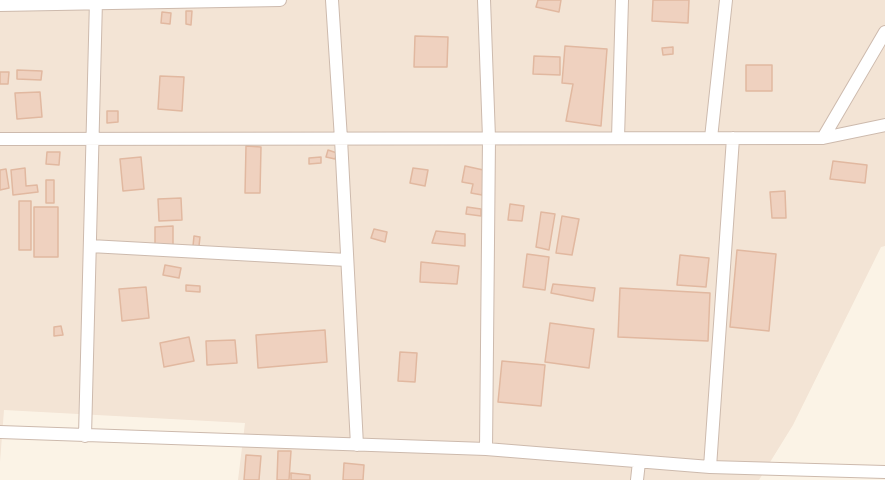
<!DOCTYPE html>
<html>
<head>
<meta charset="utf-8">
<style>
  body { margin:0 }
  canvas { display:block; background:#fbf3e6 }
</style>
</head>
<body>
<canvas width="885" height="480"></canvas>
<script>
const g = document.querySelector('canvas').getContext('2d');
g.lineJoin = 'round';
function fill(path, color) {
  g.fillStyle = color;
  g.fill(path, 'evenodd');
}
function stroke(path, color, width, dash) {
  g.strokeStyle = color;
  g.lineWidth = width;
  g.lineCap = dash ? 'butt' : 'round';
  g.setLineDash(dash || []);
  g.stroke(path);
}
const residential = new Path2D(`
  M0 0H885V246L881 247 793 425 759 480H238L245 423 4 410 0 462Z`);
const building = new Path2D(`
  M538 0H561L559 12 536 7Z
  M653 0H689L688 23 652 21Z
  M186 11H192L191 25 186 24Z
  M162 12 171 13 170 24 161 23Z
  M415 36 448 37 447 67H414Z
  M565 46 607 49 601 126 566 121 573 84 562 83Z
  M673 47V54L663 55 662 48Z
  M534 56 560 57V75L533 74Z
  M746 65H772V91H746Z
  M17 70 42 71 41 80 17 79Z
  M0 72H9L8 84H0Z
  M160 76 184 77 182 111 158 109Z
  M40 92 42 117 17 119 15 93Z
  M107 111H118V122L107 123Z
  M246 146 261 147 260 193H245Z
  M328 150 337 153 335 159 326 157Z
  M47 152H60L59 165 46 164Z
  M141 157 144 189 123 191 120 159Z
  M321 157V163L309 164V158Z
  M833 161 867 165 865 183 830 179Z
  M465 166 488 171 482 195 471 193 473 184 462 182Z
  M25 168 26 186 37 185 38 192 13 195 11 170Z
  M413 168 428 170 425 186 410 183Z
  M6 169 9 188 0 190V170Z
  M46 180H54V203H46Z
  M785 191 786 218H772L770 192Z
  M181 198 182 220 159 221 158 199Z
  M19 201H31V250H19Z
  M510 204 524 206 522 221 508 220Z
  M34 207H58V257H34Z
  M467 207 481 209V216L466 214Z
  M541 212 555 214 549 250 536 247Z
  M562 216 579 219 572 255 556 253Z
  M173 226V245H155V227Z
  M374 229 387 232 385 242 371 238Z
  M436 231 465 234V246L432 243Z
  M194 236 200 237 199 246H193Z
  M737 250 776 254 769 331 730 327Z
  M527 254 549 257 545 290 523 287Z
  M680 255 709 258 706 287 677 285Z
  M421 262 459 266 457 284 420 282Z
  M165 265 181 268 179 278 163 275Z
  M553 284 595 288 593 301 551 293Z
  M186 285 200 286V292L186 291Z
  M146 287 149 318 122 321 119 289Z
  M620 288 710 293 708 341 618 337Z
  M550 323 594 329 589 368 545 362Z
  M61 326 63 335 54 336V327Z
  M325 330 327 362 258 368 256 335Z
  M189 337 194 361 164 367 160 343Z
  M235 340 237 363 207 365 206 341Z
  M400 352 417 353 415 382 398 381Z
  M502 361 545 365 541 406 498 402Z
  M278 451H291L289 480H277Z
  M246 455 261 456 259 480H244Z
  M344 463 364 465 363 480H343Z
  M291 473 310 475V480H291Z`);
const street = new Path2D(`
  M332 0 341 139 357 445
  M484 0 489 138 486 449
  M0 5 280 0
  M618 138 622 0
  M711 138 726 0
  M823 138 885 32
  M0 139 823 138 885 125
  M90 246 347 260
  M0 432 486 449 710 467 885 472
  M85 436 96 0
  M710 467 733 138
  M637 480 639 462`);
fill(residential, '#f3e4d5');
fill(building, '#efd1bf');
stroke(building, '#e1b8a0', 1.5);
stroke(street, '#cdbaad', 14);
stroke(street, '#fff', 12);
</script>
</body>
</html>
